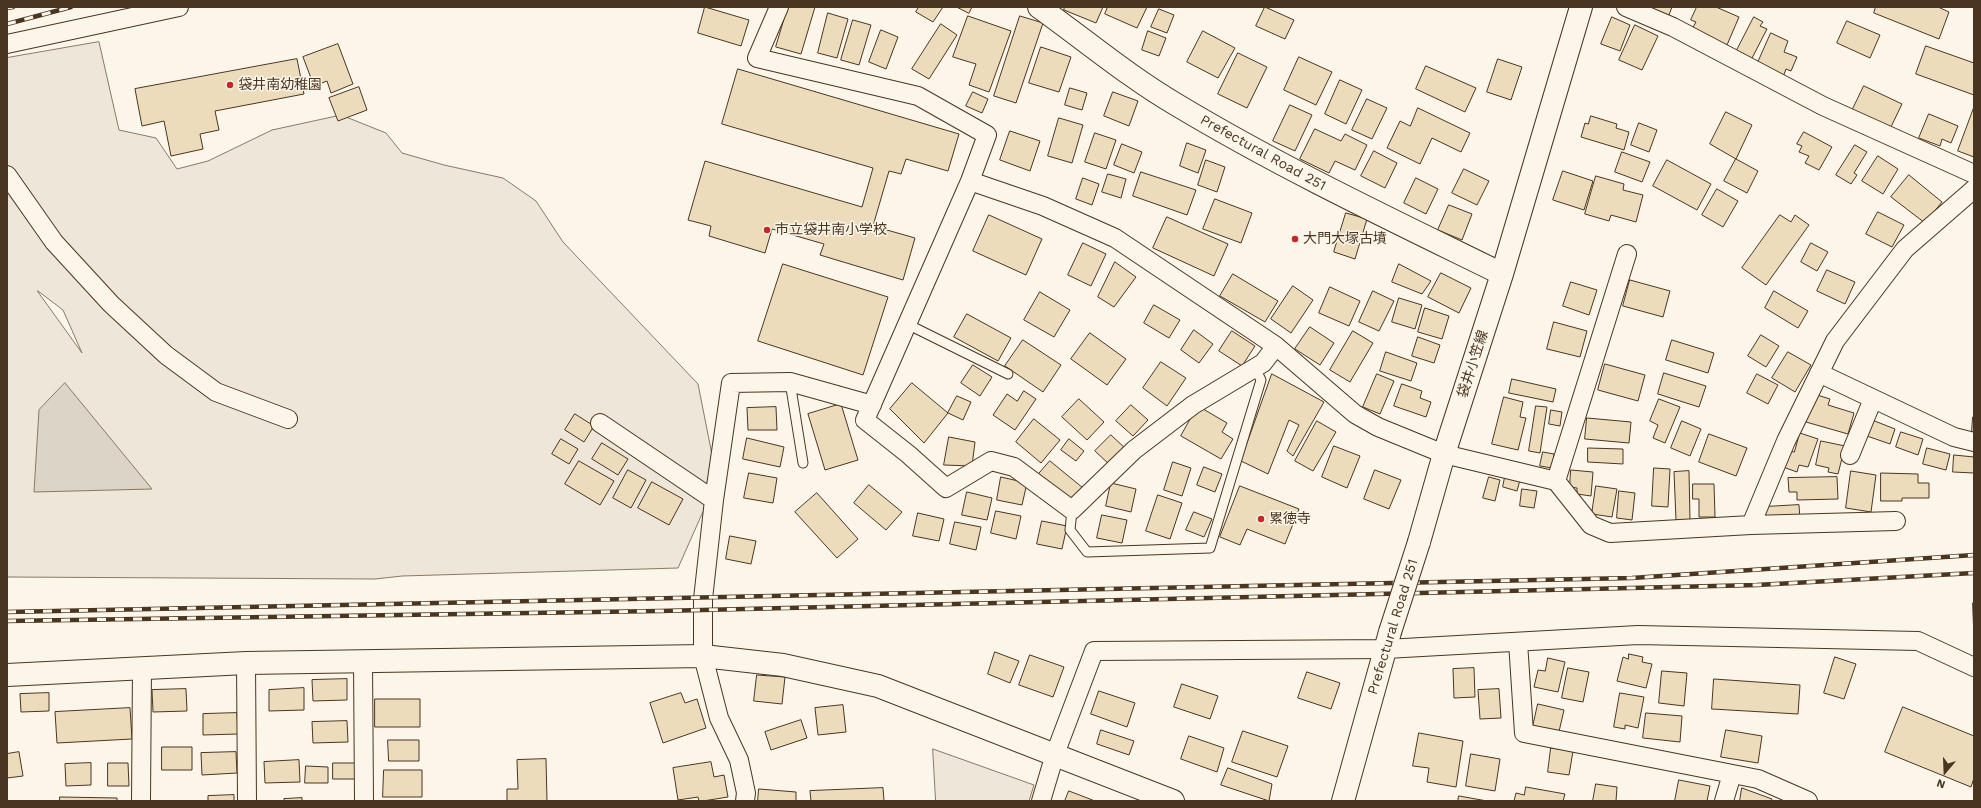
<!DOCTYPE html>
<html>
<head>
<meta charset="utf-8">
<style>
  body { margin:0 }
  #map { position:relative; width:1981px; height:808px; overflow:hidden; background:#fbf6e9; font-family:"Work Sans",sans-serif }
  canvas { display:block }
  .frame { position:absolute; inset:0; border:8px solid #4a3520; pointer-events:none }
  .north { position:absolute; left:1925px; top:752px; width:40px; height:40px; -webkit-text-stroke:3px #fbf6e9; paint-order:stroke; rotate:199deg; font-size:11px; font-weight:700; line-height:16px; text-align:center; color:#4a3520 }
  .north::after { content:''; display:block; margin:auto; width:14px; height:18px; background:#4a3520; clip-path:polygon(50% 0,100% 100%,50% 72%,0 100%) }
</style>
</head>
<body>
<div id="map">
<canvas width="1981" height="808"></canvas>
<div class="frame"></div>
<div class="north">N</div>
</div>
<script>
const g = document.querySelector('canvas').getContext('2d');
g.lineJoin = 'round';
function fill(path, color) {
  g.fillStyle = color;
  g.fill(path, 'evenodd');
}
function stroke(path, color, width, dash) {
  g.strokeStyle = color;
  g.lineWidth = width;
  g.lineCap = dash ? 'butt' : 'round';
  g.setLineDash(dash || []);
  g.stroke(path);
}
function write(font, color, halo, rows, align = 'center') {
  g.font = font + ' "Work Sans","Noto Sans JP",sans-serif';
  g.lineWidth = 3;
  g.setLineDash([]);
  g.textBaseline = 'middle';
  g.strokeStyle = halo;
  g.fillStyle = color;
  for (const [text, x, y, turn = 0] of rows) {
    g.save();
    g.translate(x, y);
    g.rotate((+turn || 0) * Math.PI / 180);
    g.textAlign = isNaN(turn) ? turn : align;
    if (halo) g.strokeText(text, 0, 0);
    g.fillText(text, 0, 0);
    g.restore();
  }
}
const green = new Path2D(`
  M99 42 119 130 156 138 177 169 208 161 272 130 341 115 386 133 402 153 444 165 503 178 536 201 563 242 698 384 717 480 678 568 402 576 375 579 7 577V58ZM38 291 63 310 82 353 38 292Z
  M933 749 1034 785 1029 801H936Z`);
const water = new Path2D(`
  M65 383 152 489 34 492 39 410Z`);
const building = new Path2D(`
  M705 7 749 20 741 46 698 33Z
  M788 7H815L801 54 776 47Z
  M919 7H943L933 22 916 12Z
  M957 7H972L969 13Z
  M1065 7H1103L1096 23 1064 10Z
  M1108 7H1147L1137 28 1105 14Z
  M1265 7 1294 20 1285 39 1256 26Z
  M1654 7H1672L1669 15 1654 10Z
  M1697 7H1716L1739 17 1727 45 1692 29 1696 22 1691 20Z
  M1876 7H1938L1949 12 1939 39 1874 13Z
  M1159 9 1174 15 1167 33 1151 27Z
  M828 13 848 19 837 58 818 53Z
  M968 16 1011 31 989 92 969 85 976 64 953 57Z
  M1020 16 1043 23 1016 103 994 96Z
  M1612 17 1630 25 1620 51 1601 44Z
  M1754 17 1763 22 1760 26 1767 29 1750 62 1735 54Z
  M853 20 871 25 859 65 841 60Z
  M1847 21 1880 35 1870 58 1837 43Z
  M941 24 957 35 929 79 912 69Z
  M1635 25 1658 36 1642 70 1619 60Z
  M881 30 898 37 886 69 869 62Z
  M1148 31 1166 38 1159 56 1142 50Z
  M1203 31 1235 48 1218 78 1187 62Z
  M1771 33 1788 41 1784 52 1797 57 1791 71 1786 69 1782 80 1756 67Z
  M338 44 353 84 331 93 327 81 314 86 303 57Z
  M1926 46 1974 63V95L1916 74Z
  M1041 47 1071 57 1059 92 1029 83Z
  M1238 53 1267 67 1247 108 1218 94Z
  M1299 57 1332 72 1316 105 1284 90Z
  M297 59 304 94 215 111 219 130 200 134 203 149 171 156 164 121 142 126 135 89Z
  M1498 59 1522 67 1511 100 1487 92Z
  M1426 66 1476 88 1465 112 1416 89Z
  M738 69 959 134 948 171 906 159 901 174 889 171 873 226 915 238 903 280 820 255 824 244 772 229 765 253 709 236 711 226 688 220 705 161 862 207 873 168 722 124Z
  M1340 80 1362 90 1346 124 1325 114Z
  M1864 86 1902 104 1889 131 1851 113Z
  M359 87 367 110 338 121 329 98Z
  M1070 88 1087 93 1082 110 1065 105Z
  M973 92 988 99 982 113 966 106Z
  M1113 92 1138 101 1129 126 1104 116Z
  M1367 99 1387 108 1372 139 1352 130Z
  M1290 105 1312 115 1295 151 1273 141Z
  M1974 107V157L1958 151Z
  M1418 108 1470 133 1461 152 1432 138 1420 164 1387 148 1400 121 1410 126Z
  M1726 112 1752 125 1736 159 1710 144Z
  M1929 114 1958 126 1951 143 1942 139 1940 146 1919 138Z
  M1591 116 1617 124 1616 128 1629 132 1624 150 1581 137 1585 123 1588 124Z
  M1059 118 1083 125 1072 163 1048 156Z
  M1639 123 1657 130 1649 152 1631 145Z
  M1315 129 1341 141 1345 134 1367 145 1355 170 1335 161 1329 173 1300 159Z
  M1010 131 1040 141 1030 171 1000 160Z
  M1804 132 1832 147 1819 170 1805 163 1809 156 1799 152 1802 146 1797 144Z
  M1095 133 1116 140 1106 169 1085 162Z
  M1187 143 1206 150 1198 173 1180 166Z
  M1122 144 1142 152 1134 173 1114 165Z
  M1855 145 1867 152 1854 173 1857 175 1851 184 1836 175Z
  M1374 151 1397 163 1385 188 1361 176Z
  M1622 152 1650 162 1642 182 1615 172Z
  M1878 156 1898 169 1883 194 1862 181Z
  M1736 159 1758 171 1747 193 1724 181Z
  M1206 160 1225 167 1217 192 1198 185Z
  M1667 160 1711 184 1697 210 1653 186Z
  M1464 169 1489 181 1477 205 1452 193Z
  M1563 171 1593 181 1584 210 1553 200Z
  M1141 172 1196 190 1187 215 1133 196Z
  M1108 174 1126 179 1121 198 1102 192Z
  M1909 175 1942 202 1925 223 1891 197Z
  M1596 176 1624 184 1623 190 1643 195 1636 222 1611 215 1609 221 1585 214Z
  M1083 178 1099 184 1092 205 1076 199Z
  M1416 178 1438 189 1426 214 1404 203Z
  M1717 189 1738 201 1723 227 1702 215Z
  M1215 199 1252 213 1241 243 1203 229Z
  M1449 205 1472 214 1462 240 1438 230Z
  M1878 212 1904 225 1892 247 1866 234Z
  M1346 213 1367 219 1355 259 1334 252Z
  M989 215 1042 239 1026 275 973 251Z
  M1780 215 1791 222 1795 215 1809 225 1766 285 1742 268Z
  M1167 217 1228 244 1214 276 1153 248Z
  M1083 243 1106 254 1091 286 1068 275Z
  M1811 243 1828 252 1817 271 1801 262Z
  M1115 262 1136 277 1114 307 1098 297Z
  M783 264 888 297 863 375 758 341Z
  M1399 264 1431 281 1422 294 1392 282Z
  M1827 270 1855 282 1845 304 1817 291Z
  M1441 273 1471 288 1459 313 1428 297Z
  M1233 274 1278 301 1265 322 1220 296Z
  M1630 280 1670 291 1663 317 1623 306Z
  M1571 282 1597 290 1589 315 1563 306Z
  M1293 286 1313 300 1291 333 1271 319Z
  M1330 287 1360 301 1349 326 1319 313Z
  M1373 291 1394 301 1379 331 1359 322Z
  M1774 291 1808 311 1798 328 1765 308Z
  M1040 292 1070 310 1054 337 1024 320Z
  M1399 298 1422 305 1415 329 1392 322Z
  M1154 305 1180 320 1169 338 1144 323Z
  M1425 308 1449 316 1442 339 1418 332Z
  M967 314 1011 338 998 361 954 337Z
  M1554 322 1587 331 1580 357 1547 349Z
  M1310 327 1334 343 1320 365 1295 349Z
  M1194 330 1213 344 1199 363 1181 350Z
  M1232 331 1255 346 1242 366 1219 351Z
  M1353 331 1373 343 1350 382 1330 370Z
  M1090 333 1126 359 1107 385 1071 359Z
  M1761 335 1779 346 1766 367 1748 356Z
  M1418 337 1440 345 1434 363 1412 356Z
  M1023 340 1061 365 1043 392 1005 366Z
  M1672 340 1714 353 1708 373 1666 360Z
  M1386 352 1417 363 1411 381 1380 371Z
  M1788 352 1811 365 1795 392 1772 378Z
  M1161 362 1186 378 1167 406 1143 388Z
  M1605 364 1645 375 1638 401 1598 390Z
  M973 365 992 377 980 396 961 383Z
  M1664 373 1706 386 1699 407 1658 394Z
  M1272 374 1324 402 1293 456 1287 451 1299 425 1289 420 1268 474 1241 461Z
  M1377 374 1394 381 1380 414 1363 407Z
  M1757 374 1778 385 1768 404 1747 393Z
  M1512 379 1556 389 1553 402 1509 393Z
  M912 383 948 413 924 443 890 409Z
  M1402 384 1422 391 1420 398 1431 402 1426 417 1394 406Z
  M1024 391 1036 399 1015 430 993 415 1007 394 1017 401Z
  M1814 394 1830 399 1828 405 1854 413 1848 434 1806 422Z
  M957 396 971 402 963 420 948 413Z
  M1504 397 1523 402 1520 417 1526 418 1518 450 1492 444Z
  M1079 399 1104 422 1087 440 1062 417Z
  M1659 399 1680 407 1665 443 1653 438 1658 425 1650 421Z
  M841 404 858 460 825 470 808 414Z
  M1131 405 1148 420 1133 436 1116 421Z
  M1198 406 1227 423 1222 432 1233 439 1221 459 1181 436Z
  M1536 406 1547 407 1540 453 1529 451Z
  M776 407 777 430H748L747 408Z
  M1551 410 1562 412 1560 426 1549 424Z
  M575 414 594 426 584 442 565 430Z
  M1973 417H1974V432H1972Z
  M1587 418 1631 422 1629 443 1585 439Z
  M1034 419 1060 440 1041 463 1016 442Z
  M1872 420 1895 429 1890 444 1867 436Z
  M1317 421 1336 432 1313 471 1295 461Z
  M1682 421 1701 429 1690 456 1671 448Z
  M1901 432 1923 439 1918 455 1896 447Z
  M1800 433 1818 439 1808 467 1799 465 1797 472 1783 467 1789 451 1794 452Z
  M1709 434 1747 448 1736 476 1699 462Z
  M1111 435 1127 450 1112 467 1095 451Z
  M949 437 975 442 972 466 944 465Z
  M747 438 784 447 780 467 743 459Z
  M561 439 578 449 569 464 552 454Z
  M1069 439 1084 451 1076 461 1061 450Z
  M1821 441 1845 446 1838 474 1828 472 1829 468 1816 465Z
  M602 443 628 459 618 475 592 459Z
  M1334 446 1360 456 1347 488 1322 477Z
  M1588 448 1623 449V464L1588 462Z
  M1927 448 1950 454 1946 470 1923 464Z
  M1543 452 1554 454 1552 468 1540 466Z
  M1954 455 1974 457V473L1953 472Z
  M579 461 614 481 600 505 565 484Z
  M1050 461 1083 488 1070 503 1037 476Z
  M1173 462 1191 468 1182 496 1164 490Z
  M1204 467 1222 474 1215 492 1197 485Z
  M1654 468 1670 469 1668 507 1652 506Z
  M628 470 646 480 631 508 613 498Z
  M1375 470 1401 480 1389 509 1364 499Z
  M1571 470 1593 472 1591 496 1577 494V488L1570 487Z
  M1689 471 1690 520H1676L1674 472Z
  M1851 471 1876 475 1871 512 1846 508Z
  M749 473 777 478 773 503 744 498Z
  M1881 473 1918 474V483H1929V498H1902V501H1881Z
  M1001 477 1027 483 1022 505 997 500Z
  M1489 477 1500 480 1495 501 1483 498Z
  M1505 477 1520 480 1517 491 1503 487Z
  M1837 477 1838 499 1797 500V492H1789L1788 478Z
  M652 482 683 499 669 525 638 508Z
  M1111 483 1136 489 1131 512 1106 506Z
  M1693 484H1714L1715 517H1699V499H1693Z
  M869 485 902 512 886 530 854 503Z
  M1240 486 1299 509 1285 544 1247 529 1240 545 1220 537Z
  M1596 486 1617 489 1612 517 1592 514Z
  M1522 489 1537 491 1534 508 1520 506Z
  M1619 491 1635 493 1632 520 1617 518Z
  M967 492 992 498 987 520 962 515Z
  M817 493 858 539 837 558 795 512Z
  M1158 495 1182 503 1170 539 1146 531Z
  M1799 505 1800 520 1765 522 1764 507Z
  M996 511 1021 516 1016 539 991 533Z
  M1194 512 1212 519 1204 537 1186 530Z
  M918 513 944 519 939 541 913 536Z
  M1102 515 1127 520 1122 543 1097 538Z
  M1042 521 1067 526 1062 549 1037 544Z
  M955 522 981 527 976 550 950 544Z
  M730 536 756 541 751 564 726 559Z
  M1973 603H1974V638Z
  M995 652 1019 661 1010 683 988 674Z
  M1629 654 1643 657 1642 662 1652 664 1646 688 1617 681 1623 657 1628 659Z
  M1030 655 1064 667 1053 697 1019 685Z
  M1835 657 1856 664 1844 699 1824 693Z
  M1548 658 1565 662 1558 692 1534 687 1538 670 1545 671Z
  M1474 668 1475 697 1454 698 1453 669Z
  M1568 668 1589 672 1583 702 1562 698Z
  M1662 671 1687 673 1684 706 1659 703Z
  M1307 672 1340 683 1331 709 1298 698Z
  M757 675 785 677 782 704 754 701Z
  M347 679V700L313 701 312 680Z
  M1714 679 1800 685 1798 714 1712 709Z
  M1182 684 1218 696 1210 719 1174 707Z
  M304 688V710L269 711V690Z
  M186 689 187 711 153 712 152 690Z
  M1499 689 1501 718 1480 719 1478 690Z
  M1099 691 1135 703 1127 727 1091 714Z
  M49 693V711L21 712 20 694Z
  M681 693 685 703 697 699 706 728 663 743 650 703Z
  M1620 693 1644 697 1638 728 1625 725V729L1614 727Z
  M375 699H420V727H375Z
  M1538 704 1564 710 1558 736 1532 731Z
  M843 705 846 732 818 735 815 708Z
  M1903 707 1974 736V778L1971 787 1885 752Z
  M130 708 132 739 57 743 55 712Z
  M237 713 238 734 203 735V714Z
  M1646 713 1682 716 1680 742 1643 738Z
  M801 720 807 738 771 750 765 732Z
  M347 721 348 742 313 743 312 722Z
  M1101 730 1134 741 1129 755 1097 744Z
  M1726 730 1762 736 1758 763 1721 757Z
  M1243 731 1288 746 1277 777 1232 762Z
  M1419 733 1463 741 1456 787 1427 782 1429 768 1413 766Z
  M1189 736 1224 748 1217 772 1181 759Z
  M388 740H419V761H389Z
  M162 747H192V770H162Z
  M1551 748 1573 751 1569 775 1548 772Z
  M19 752 23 776 7 778V754Z
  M236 752 237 773 202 775 201 753Z
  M1471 754 1500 759 1495 791 1466 786Z
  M546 759 547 801H507V789H518L517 760Z
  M299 760 300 782 265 783 264 762Z
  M711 762 714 777 724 775 728 797 703 801H699L698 797 678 800 673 768Z
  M91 763V785L66 786 65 764Z
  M108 763H128L129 786H108Z
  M333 763H355V779H333Z
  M306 766 328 767V783H305Z
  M1228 768 1272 784 1269 801 1221 785Z
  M384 770H422V797H383Z
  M1679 780 1710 786 1707 801H1675Z
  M1596 784 1617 787 1616 801H1593Z
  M1526 787 1565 794 1563 801H1514L1516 793 1524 795Z
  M883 788 884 801H811L810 791Z
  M1742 788 1772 799 1771 801H1740Z
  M759 789 796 792V801H758Z
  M1069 791 1095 801H1065Z
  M234 795V801H208V796Z
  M1459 796 1487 801H1458Z
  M60 797 117 798V801H60Z
  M302 798V801H284V799Z`);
const lane = new Path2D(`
  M907 324 1008 374
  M790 382 803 463
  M1072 510 1070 530 1087 552 1210 548 1261 380 1255 368`);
const street = new Path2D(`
  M779 7 757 58 918 96 987 135 970 181 865 420 908 454 946 488 991 461 1014 467 1072 510 1134 450 1193 405 1263 363 1276 346
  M1626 7 1673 27 1823 106 1974 174
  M7 44 179 7
  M7 175 54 242 111 304 166 355 216 392 288 419
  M970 181 1043 206 1115 238 1276 346 1355 414 1378 427 1444 454 1556 481 1591 525 1610 533 1751 525 1896 521
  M1819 373 1954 437 1974 442
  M600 423 714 500
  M1850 455 1873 399
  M1556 481 1627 254
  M1751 525 1786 441 1835 341 1905 249 1974 189
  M1518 642 1524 733 1758 779 1808 801
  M363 661 364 801
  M246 663 247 801
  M141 801 142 667
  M745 801 746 793 739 760 719 718 703 656V599L714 500 731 383 790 382 872 405
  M1041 801 1055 754 1094 651 1386 649 1638 635 1918 641 1974 667
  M1724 801 1732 774`);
const secondary = new Path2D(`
  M1039 7C1085 40 1129 77 1177 105 1282 168 1392 220 1502 274
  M1419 542 1444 454 1502 274 1581 7
  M7 675 246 663 703 656 783 665 878 686 1173 801
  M1343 801 1390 632`);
const rail = new Path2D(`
  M7 8 13 7
  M7 24 71 7
  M7 612 1632 578 1974 555
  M7 621 660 611 1757 585 1974 573`);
const secondaryBridge = new Path2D(`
  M1390 632 1419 542`);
const markers = [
  [230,85,4,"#c62828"],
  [767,230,4,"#c62828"],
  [1295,239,4,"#c62828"],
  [1261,519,4,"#c62828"]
];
const poiNames = [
  ["袋井南幼稚園",238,85],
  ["市立袋井南小学校",775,230],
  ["大門大塚古墳",1303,239],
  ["累徳寺",1269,519]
];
const streetNames = [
  ["Prefectural Road 251",1263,153,29],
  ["袋井小笠線",1473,364,-72],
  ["Prefectural Road 251",1393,627,-73]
];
fill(green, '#ede6d9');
stroke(green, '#887966', 1);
fill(water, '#dcd4c6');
stroke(water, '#887966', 1);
fill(building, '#ecdcbc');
stroke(building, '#4a3520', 1);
stroke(lane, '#4a3520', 11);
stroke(street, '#4a3520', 20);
stroke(secondary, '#4a3520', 24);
stroke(lane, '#fbf6e9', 9);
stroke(street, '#fbf6e9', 18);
stroke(secondary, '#fbf6e9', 22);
stroke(rail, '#4a3520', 4.5);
stroke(rail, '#fbf6e9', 3, [9]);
stroke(secondaryBridge, '#4a3520', 24, []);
stroke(secondaryBridge, '#fbf6e9', 22);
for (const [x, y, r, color] of markers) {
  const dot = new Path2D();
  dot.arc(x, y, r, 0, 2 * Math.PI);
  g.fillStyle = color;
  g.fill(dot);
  stroke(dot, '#fbf6e9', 1.5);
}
write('14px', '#4a3520', '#fbf6e9', poiNames, 'left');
write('14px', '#4a3520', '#fbf6e9', streetNames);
</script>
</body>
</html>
